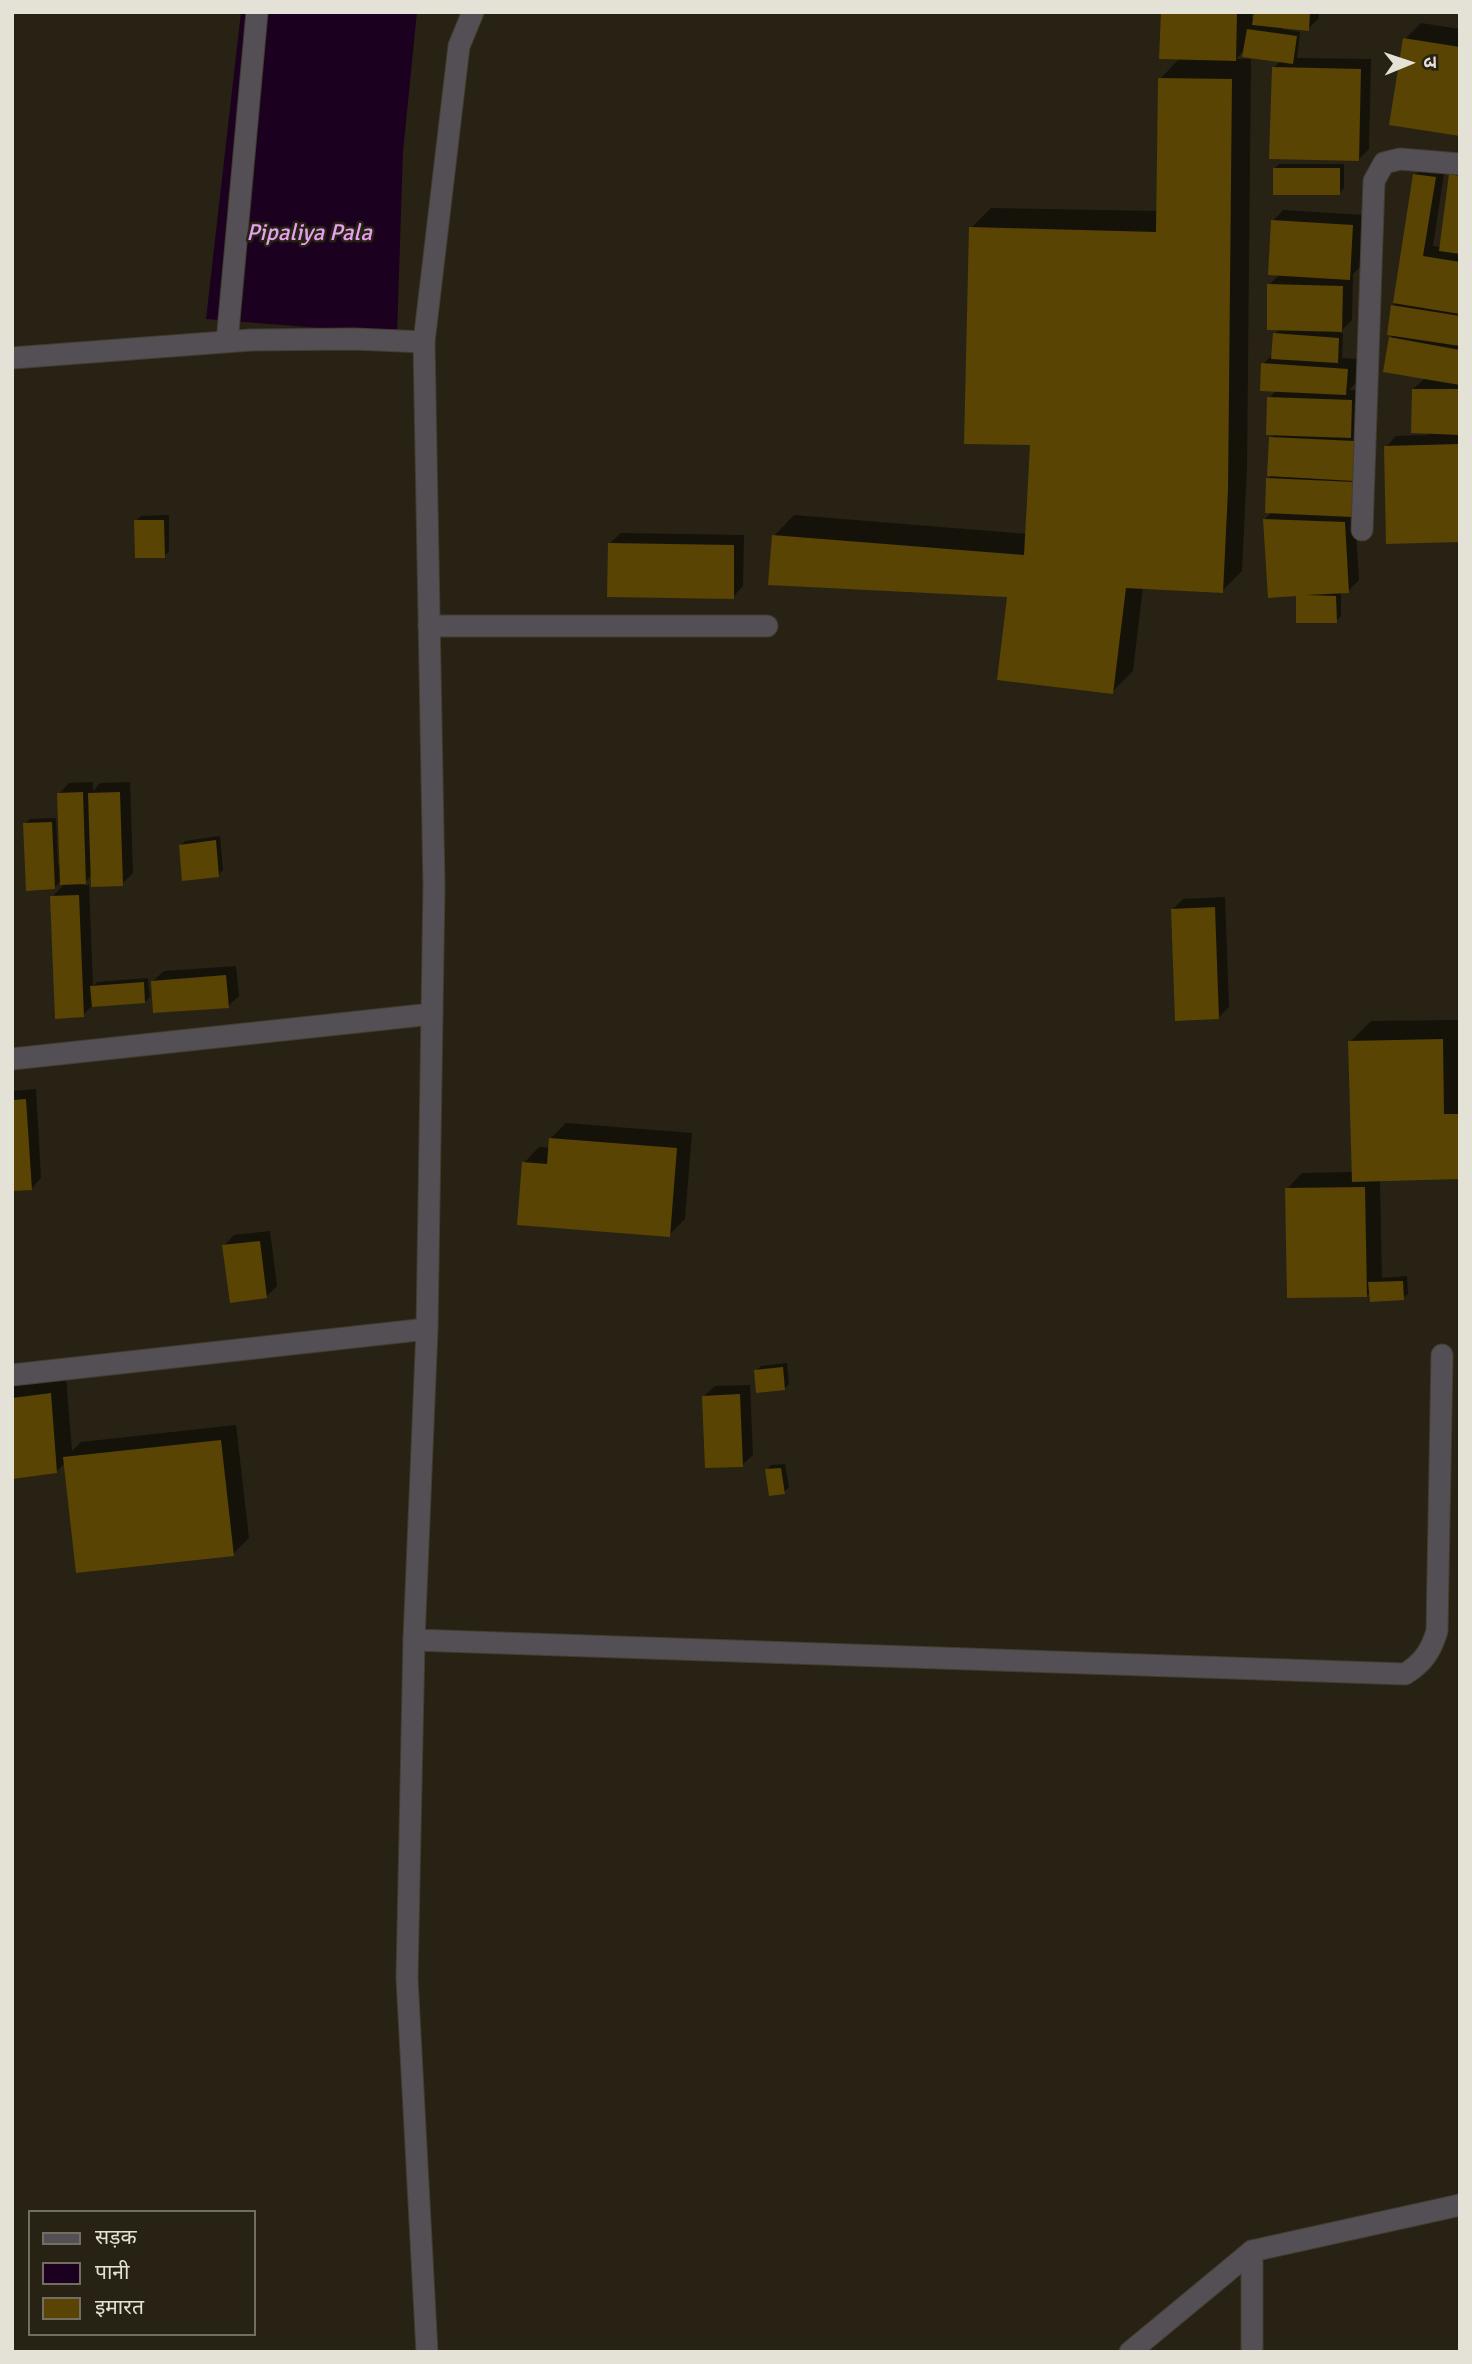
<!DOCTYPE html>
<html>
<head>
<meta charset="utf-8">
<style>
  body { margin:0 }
  #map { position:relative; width:1472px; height:2364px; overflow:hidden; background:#282214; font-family:Signika,"Noto Sans Devanagari",sans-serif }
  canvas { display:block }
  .frame { position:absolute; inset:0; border:14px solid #e4e1d7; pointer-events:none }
  .legend { position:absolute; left:28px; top:2210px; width:228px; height:126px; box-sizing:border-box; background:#282214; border:2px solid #736e62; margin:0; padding:9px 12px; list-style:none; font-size:21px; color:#e4e1d7 }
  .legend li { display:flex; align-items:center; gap:14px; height:35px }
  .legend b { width:35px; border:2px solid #736e62 }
  .north { position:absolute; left:1374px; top:28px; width:70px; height:70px; -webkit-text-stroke:5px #282214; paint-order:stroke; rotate:88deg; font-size:19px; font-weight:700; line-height:28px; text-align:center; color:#e4e1d7 }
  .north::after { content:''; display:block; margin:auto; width:24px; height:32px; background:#e4e1d7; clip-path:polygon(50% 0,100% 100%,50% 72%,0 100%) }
</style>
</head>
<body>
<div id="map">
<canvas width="1472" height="2364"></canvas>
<div class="frame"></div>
<ul class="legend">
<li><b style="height:9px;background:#544f55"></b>सड़क</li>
<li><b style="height:19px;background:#1b001f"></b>पानी</li>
<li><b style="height:19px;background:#594404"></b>इमारत</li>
</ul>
<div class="north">उ</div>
</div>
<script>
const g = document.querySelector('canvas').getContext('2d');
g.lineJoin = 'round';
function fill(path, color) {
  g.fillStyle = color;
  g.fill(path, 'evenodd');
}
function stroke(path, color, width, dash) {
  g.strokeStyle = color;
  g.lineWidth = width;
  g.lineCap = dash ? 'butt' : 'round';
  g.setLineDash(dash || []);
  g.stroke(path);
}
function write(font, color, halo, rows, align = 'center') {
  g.font = font + ' Signika,sans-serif';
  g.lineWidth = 5;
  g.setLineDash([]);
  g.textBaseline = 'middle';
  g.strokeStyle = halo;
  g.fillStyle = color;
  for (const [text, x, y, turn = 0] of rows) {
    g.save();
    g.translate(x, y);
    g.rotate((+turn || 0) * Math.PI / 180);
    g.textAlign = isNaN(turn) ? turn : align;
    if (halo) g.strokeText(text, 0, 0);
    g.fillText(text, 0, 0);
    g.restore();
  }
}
const water = new Path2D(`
  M241 12H417L403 152 397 334 206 319Z`);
const shadow = new Path2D(`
  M1162 12H1252V19H1255V12H1319V18L1308 29 1282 26V29L1300 32 1297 58 1371 59 1369 149 1359 159 1274 68 1281 60 1245 49 1236 59H1251L1247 468 1242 571 1222 591 1143 587 1133 671 1112 692 1009 596 774 536 794 515 1027 534 1032 444 971 228 991 208 1158 211 1160 79 1180 58Z
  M1421 23 1460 29V134L1405 39Z
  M1279 164H1344V188L1339 193 1274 169Z
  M1425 164 1445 167 1433 246 1441 247 1450 175 1460 166V540L1386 447 1396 436 1428 435 1413 389 1425 378 1390 338 1394 334 1392 306 1395 303 1415 175Z
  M1283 210 1363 215 1360 267 1353 274 1352 320 1339 333H1343L1342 358 1357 359 1356 383 1349 390H1362L1355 512 1359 580 1348 591 1341 592V616L1336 621 1297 597 1265 519 1272 512 1268 479 1272 475 1271 438 1275 434 1269 398 1277 390 1263 364 1273 354 1275 334 1280 329 1269 285 1280 274 1273 221Z
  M169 515V551L164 556 136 521 141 516Z
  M621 533 744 535 743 586 733 597 610 543Z
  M93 782V791L100 783 130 782 133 873 122 884 92 875 82 885H89L93 986 97 982 148 978 150 997 145 1002 93 1005 83 1015 52 897 65 883 62 880 54 888 25 824 30 819 56 818 58 865H61L59 794 69 783Z
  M220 836 223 870 218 875 180 846 185 841Z
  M1225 897 1229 1007 1218 1018 1173 909 1183 899Z
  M236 966 239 996 228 1006 153 981 164 971Z
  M1460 1020V1178L1380 1180 1382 1278 1407 1276 1408 1294 1403 1298 1371 1291 1366 1296 1287 1189 1302 1173 1353 1172 1350 1042 1371 1021Z
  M36 1089 41 1178 31 1189 12 1190V1091Z
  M566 1123 692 1133 685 1219 669 1235 524 1163 539 1147 550 1148V1139Z
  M270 1231 277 1286 267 1296 224 1246 234 1235Z
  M787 1363 789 1384 785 1388 756 1371 761 1366Z
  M66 1378 72 1451 81 1442 236 1425 249 1538 233 1554 66 1462 57 1471 12 1477V1386Z
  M750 1385 753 1455 742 1465 704 1396 715 1386Z
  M785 1464 789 1487 784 1492 767 1470 771 1465Z`);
const building = new Path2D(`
  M1161 12H1237L1236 61 1159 59Z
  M1254 12H1310L1309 31 1252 25Z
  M1247 29 1297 36 1293 64 1242 57Z
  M1403 38 1460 47V136L1389 125Z
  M1272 67 1361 69 1359 161 1269 159Z
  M1158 78 1232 79 1228 490 1223 593 1126 588 1113 694 997 680 1007 597 768 585 772 535 1024 555 1030 445 964 444 969 227 1156 232Z
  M1273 168H1340V195H1273Z
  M1413 174 1436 177 1423 256 1460 262V314L1393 303Z
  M1449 174 1460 176V254L1439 251Z
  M1271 220 1353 225 1350 280 1268 275Z
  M1267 284 1343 286 1342 332 1267 330Z
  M1391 305 1460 316V346L1387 335Z
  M1273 333 1339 338 1338 363 1271 359Z
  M1389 337 1460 350V385L1383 372Z
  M1261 363 1348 369 1346 395 1260 391Z
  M1412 389H1460V435L1411 433Z
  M1267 397 1352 400 1351 438 1266 435Z
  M1269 437 1355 441 1354 481 1267 476Z
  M1460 444V542L1386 544 1384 446Z
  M1266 478 1354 482 1352 517 1265 513Z
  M1263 519 1345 522 1349 593 1306 595 1336 596 1337 623H1296V596L1268 598Z
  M134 520H164L165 558H135Z
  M608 543 734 545V599L607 597Z
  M83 792 86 884 60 885 57 793Z
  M120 792 123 886 91 887 88 793Z
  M52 822 55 889 26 891 23 823Z
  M216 840 219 877 182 881 179 845Z
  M79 895 84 1017 55 1019 50 896Z
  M1215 907 1219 1019 1175 1021 1171 909Z
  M226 975 229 1008 153 1013 151 981Z
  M144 982 145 1003 92 1007 90 986Z
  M1443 1039 1444 1114H1460V1179L1352 1182 1348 1041Z
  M26 1099 32 1190 12 1191V1100Z
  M549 1138 677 1148 670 1237 517 1225 522 1162 547 1164Z
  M1365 1187 1367 1297 1287 1298 1285 1188Z
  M260 1241 267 1298 230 1303 222 1245Z
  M1403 1281 1404 1300 1370 1302 1368 1282Z
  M783 1367 785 1390 756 1393 754 1370Z
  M51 1393 57 1473 12 1479V1398Z
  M740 1394 743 1467 705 1468 702 1396Z
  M221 1440 234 1556 76 1573 63 1457Z
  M781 1468 785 1494 769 1496 765 1469Z`);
const service = new Path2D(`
  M227 342 257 12
  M12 358 251 340 354 339 424 342
  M429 626H767
  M414 1640 1405 1674C1423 1663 1431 1651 1437 1631L1442 1355`);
const minor = new Path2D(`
  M1362 530 1374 181 1384 163 1400 159 1460 164
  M12 1059 432 1014
  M1252 2352V2251`);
const tertiary = new Path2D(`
  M12 1375 427 1329
  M427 2352 407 1978 414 1640 427 1329 434 886 424 342 459 46 473 12
  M1130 2352 1252 2251 1460 2205`);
const waterNames = [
  ["Pipaliya Pala",309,234]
];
fill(water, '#1b001f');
fill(shadow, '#0007');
fill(building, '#594404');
stroke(service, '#423d2f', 23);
stroke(minor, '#423d2f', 23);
stroke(tertiary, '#423d2f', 23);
stroke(service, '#544f55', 21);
stroke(minor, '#544f55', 21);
stroke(tertiary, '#544f55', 21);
write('italic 23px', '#e6a1ee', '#282214', waterNames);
</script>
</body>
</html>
